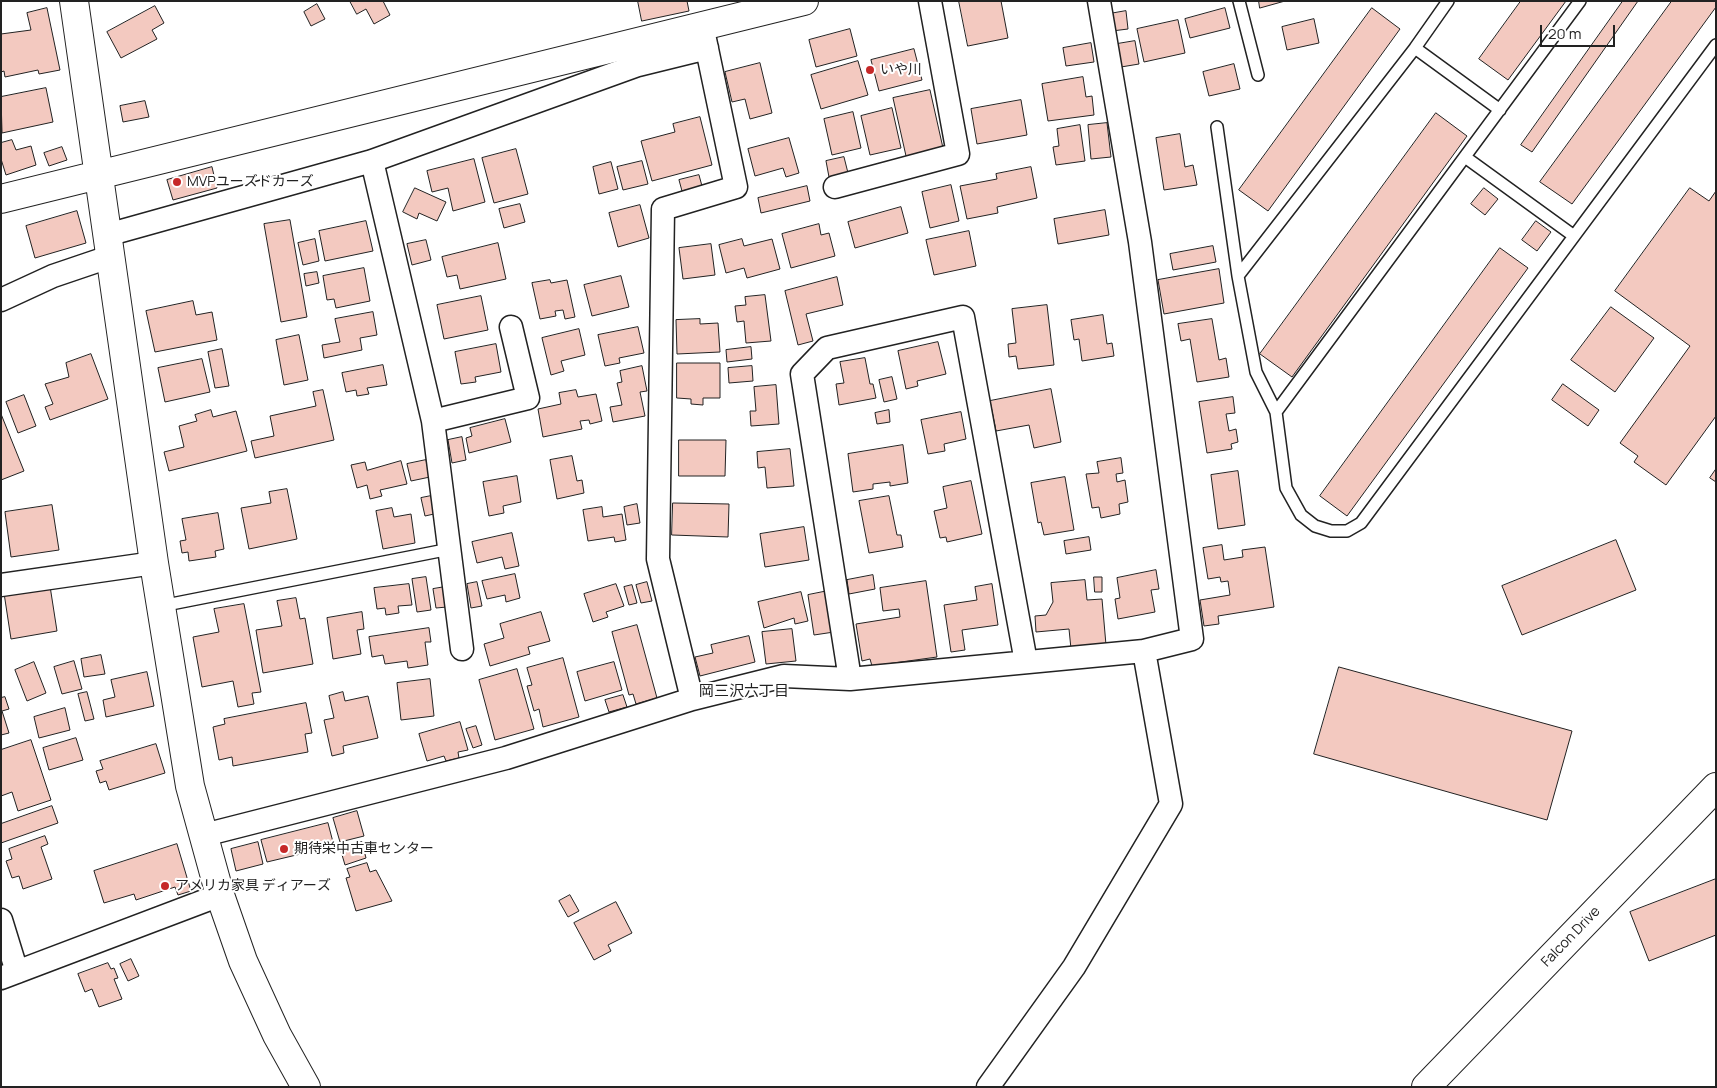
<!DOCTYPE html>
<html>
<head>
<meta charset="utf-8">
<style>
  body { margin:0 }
  #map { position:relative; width:1717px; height:1088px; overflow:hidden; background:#fff; font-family:Manrope,sans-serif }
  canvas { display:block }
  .frame { position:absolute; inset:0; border:2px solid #222; pointer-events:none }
  .scale { position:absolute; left:1540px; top:25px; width:75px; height:22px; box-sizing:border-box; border:2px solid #222; border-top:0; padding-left:6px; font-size:15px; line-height:18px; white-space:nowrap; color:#222; -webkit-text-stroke:4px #fff; paint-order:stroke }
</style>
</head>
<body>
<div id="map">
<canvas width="1717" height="1088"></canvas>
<div class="frame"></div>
<div class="scale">20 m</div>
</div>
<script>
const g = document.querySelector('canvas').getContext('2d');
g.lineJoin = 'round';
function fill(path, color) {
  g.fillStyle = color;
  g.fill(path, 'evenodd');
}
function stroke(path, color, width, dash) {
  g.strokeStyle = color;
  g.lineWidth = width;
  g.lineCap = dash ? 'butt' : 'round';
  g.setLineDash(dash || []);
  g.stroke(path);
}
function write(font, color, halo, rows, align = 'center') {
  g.font = font + ' Manrope,"Noto Sans JP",sans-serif';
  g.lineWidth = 4;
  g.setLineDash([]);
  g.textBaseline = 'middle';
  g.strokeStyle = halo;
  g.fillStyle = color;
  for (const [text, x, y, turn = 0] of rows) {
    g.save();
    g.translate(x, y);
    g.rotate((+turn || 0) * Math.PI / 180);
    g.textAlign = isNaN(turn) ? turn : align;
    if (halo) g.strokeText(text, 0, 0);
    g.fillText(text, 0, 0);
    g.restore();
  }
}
const building = new Path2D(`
  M350 1H383L390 15 374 24 366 9 357 14Z
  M638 1H687L689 11 642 21Z
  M959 1H1001L1008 38 968 46Z
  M1259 1H1285L1260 8Z
  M1521 1H1566L1508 80 1479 59Z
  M1623 1H1638L1532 152 1521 145Z
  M1672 1H1716V7L1572 204 1540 182Z
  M317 4 325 19 311 26 304 12Z
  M155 6 164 23 152 30 157 39 121 58 107 32Z
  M47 8 60 70 39 74 38 70 5 77 4 71 1 72V34L31 30 27 13Z
  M1225 8 1230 28 1190 38 1185 19Z
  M1372 8 1400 29 1268 211 1239 190Z
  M1126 11 1128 29 1112 31 1109 14Z
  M1314 19 1319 43 1287 50 1282 27Z
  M1178 20 1185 53 1144 62 1137 29Z
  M850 29 857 56 816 67 809 40Z
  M1135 41 1139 64 1121 67 1117 44Z
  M1091 43 1094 62 1066 66 1063 48Z
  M914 49 922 80 879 91 871 60Z
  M858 61 868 95 821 109 811 75Z
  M760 63 772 113 750 119 745 99 732 102 725 72Z
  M1234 64 1240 89 1209 96 1203 72Z
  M1083 77 1086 97 1092 96 1094 115 1048 121 1042 84Z
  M46 88 53 122 2 133 1 97Z
  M930 90 943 148 906 156 893 98Z
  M1021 100 1027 135 977 144 971 109Z
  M145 101 149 117 123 122 120 106Z
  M892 108 901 148 870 155 861 116Z
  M853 112 861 148 832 155 824 119Z
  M1436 113 1467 136 1292 377 1260 354Z
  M700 117 712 165 652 181 641 141 675 132 673 124Z
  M1107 123 1111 157 1091 159 1088 125Z
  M1080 125 1085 161 1056 165 1053 147 1059 146 1057 129Z
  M1180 134 1185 167 1193 165 1197 185 1164 190 1156 138Z
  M789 138 799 173 786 177 783 168 755 176 748 149Z
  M12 140 16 150 31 146 36 165 6 175 1 159V143Z
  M62 147 67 160 49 166 44 153Z
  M516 149 528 194 494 203 482 158Z
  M844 157 848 173 829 177 826 161Z
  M474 159 485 202 453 211 448 188 432 192 427 171Z
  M642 161 648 184 623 190 617 167Z
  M611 162 618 189 599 194 593 167Z
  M212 167 217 188 173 200 167 180Z
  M1031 167 1037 198 997 207 998 213 967 219 960 186 997 179 996 174Z
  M699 175 702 186 682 191 679 180Z
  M951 185 959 221 930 228 922 192Z
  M807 186 810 201 761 213 758 198Z
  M415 188 446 202 437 221 419 213 417 219 403 212Z
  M1484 188 1498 199 1485 215 1471 204Z
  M1690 188 1709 201 1716 191V416L1666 485 1634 462 1638 456 1620 443 1690 346 1615 291Z
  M520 204 525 222 504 228 499 209Z
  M640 205 649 238 618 247 609 213Z
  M901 207 908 233 855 248 848 222Z
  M1105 210 1109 235 1058 244 1054 219Z
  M77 211 86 243 35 258 26 226Z
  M290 220 307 317 281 322 264 224Z
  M366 221 373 251 325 261 319 231Z
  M1536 221 1551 232 1537 251 1522 240Z
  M819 224 821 235 829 233 835 256 791 268 782 234Z
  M969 231 976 266 934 275 926 240Z
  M315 239 319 261 303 265 298 243Z
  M742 239 744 246 772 239 780 269 747 278 744 268 726 273 719 245Z
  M426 240 431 260 412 265 407 244Z
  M498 243 506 279 460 289 457 275 447 277 442 257Z
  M711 244 715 275 683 279 679 248Z
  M1213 246 1216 262 1173 270 1170 254Z
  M1500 248 1528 268 1347 516 1320 496Z
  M364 268 370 301 336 308 334 299 327 300 323 276Z
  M1219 269 1224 303 1164 314 1158 280Z
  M317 272 319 283 306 286 304 274Z
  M621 276 629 307 592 316 584 285Z
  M837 277 843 305 806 314 813 341 798 345 785 291Z
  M550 280 551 283 567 280 575 317 565 319 563 310 555 311 556 316 540 319 532 283Z
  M765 295 771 341 746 343 744 321 737 322 735 306 746 305 745 297Z
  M481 296 488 330 444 339 437 305Z
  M193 301 196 315 212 312 217 340 155 352 146 311Z
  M1047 305 1054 365 1018 369 1016 356 1009 357 1008 344 1016 343 1012 309Z
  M1611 307 1654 338 1615 392 1571 360Z
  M373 312 377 335 360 338 362 350 324 358 322 345 340 342 335 319Z
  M1103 315 1107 344 1112 343 1114 356 1082 361 1079 339 1074 340 1071 320Z
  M700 319V324L718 323 720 352 677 354 676 320Z
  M1212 319 1219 360 1226 358 1229 377 1197 382 1190 339 1181 341 1178 324Z
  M638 327 644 353 619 358 620 363 605 366 598 335Z
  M579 329 585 355 561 361 564 371 551 375 542 338Z
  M299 335 308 380 284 385 276 340Z
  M938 342 946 374 917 381 918 386 906 389 898 351Z
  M496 344 501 372 475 377 476 382 461 384 455 352Z
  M751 347 752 359 727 362 726 350Z
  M222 349 229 386 215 388 208 352Z
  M91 354 108 399 50 420 45 407 53 404 45 384 69 377 66 363Z
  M865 358 870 384H873L876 398 839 405 836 384 844 383 840 362Z
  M202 359 210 392 165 402 158 368Z
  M677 363H720V398H703V405L691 404V399L677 398Z
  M383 365 387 385 367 388 369 394 357 396 356 390 346 392 342 373Z
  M642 366 647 391 640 392 645 416 613 422 610 407 622 405 617 383 622 382 620 371Z
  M752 366 753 381 729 383 728 368Z
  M892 377 897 399 884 402 879 380Z
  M1563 384 1599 410 1588 426 1552 400Z
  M776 385 779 424 751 426 750 411H756L754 387Z
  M1051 389 1061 442 1034 448 1029 425 996 431 990 401Z
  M323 390 334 440 255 458 251 441 274 436 270 416 316 406 313 392Z
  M576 390 578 397 596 394 602 421 590 424 589 420 580 421 582 429 543 437 538 409 561 404 559 393Z
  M24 395 36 426 18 433 6 402Z
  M1233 397 1235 413 1226 414 1229 431 1236 429 1238 442 1231 444 1232 449 1207 453 1199 402Z
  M211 410 213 417 236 411 247 451 169 471 164 452 184 447 179 426 197 421 195 415Z
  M889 410 890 422 877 424 875 413Z
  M961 412 966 439 944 444 945 451 928 454 921 420Z
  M1 414 24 471 1 480Z
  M505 419 511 442 469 453 466 438 472 436 470 428Z
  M462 437 466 460 452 463 448 440Z
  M679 440H726L725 476H679Z
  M903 445 908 483 890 486V482L873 484V489L853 492 848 454Z
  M790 449 794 486 767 488 765 467 758 468 757 452Z
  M572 456 577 481 582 480 584 493 557 499 550 460Z
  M1121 458 1123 473 1116 474 1117 482 1125 480 1128 502 1119 504 1120 514 1101 518 1099 507 1092 508 1086 474 1099 473 1097 462Z
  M426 460 430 477 411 481 407 464Z
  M401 461 407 484 380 490 382 496 370 499 367 485 357 488 351 465 365 462 367 470Z
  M1716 469V482L1710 478Z
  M1238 471 1245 525 1218 529 1211 475Z
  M517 476 521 502 503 506 504 513 489 516 483 482Z
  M1065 477 1074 530 1044 535 1041 522 1038 523 1031 483Z
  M971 481 982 534 947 542 946 537 940 538 934 511 947 508 943 487Z
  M287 489 297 539 249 549 241 508 271 503 269 492Z
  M431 496 434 514 425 516 421 498Z
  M889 496 897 535H901L903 547 869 553 859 501Z
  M673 503 729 504 728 537 672 535Z
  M637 504 640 523 627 525 624 507Z
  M52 505 59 550 11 557 5 512Z
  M602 507 603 517 622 514 626 540 615 542 614 537 588 541 583 510Z
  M392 508 394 517 411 514 415 543 383 549 376 511Z
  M218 513 224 549 215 551 216 557 189 561 188 552 182 553 180 541 186 540 182 519Z
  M804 527 809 560 765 567 760 534Z
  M512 533 519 566 505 569 502 557 477 563 472 542Z
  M1089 537 1091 550 1066 554 1064 541Z
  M1616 540 1636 590 1522 635 1502 586Z
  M1222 545 1224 560 1243 557 1242 550 1265 547 1274 607 1218 616 1219 624 1204 626 1200 600 1230 595 1228 581 1221 582 1220 577 1208 579 1203 548Z
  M1156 570 1159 589 1151 590 1155 612 1118 619 1115 599 1120 598 1117 578Z
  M515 574 520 598 506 602 505 595 487 599 482 581Z
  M873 575 875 589 849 594 847 580Z
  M426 577 431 610 417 612 412 579Z
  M1094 577H1102V592H1095Z
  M1085 580 1087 600 1102 599 1106 645 1071 649 1069 629 1036 632 1035 616 1046 615 1053 602 1051 583Z
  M926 581 937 657 872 666 870 659 862 661 856 624 900 617 899 609 883 611 880 588Z
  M477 582 482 606 471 608 467 584Z
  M647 582 652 601 641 603 636 585Z
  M409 584 412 605 398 606 399 613 386 615 385 608 377 609 374 588Z
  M616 584 624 606 606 612 608 617 593 622 584 594Z
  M992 584 998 625 962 630 965 650 951 652 944 605 977 600 975 587Z
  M632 585 637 603 629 605 624 587Z
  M50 586 57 631 11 639 4 593Z
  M445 587 447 607 436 608 433 589Z
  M828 591 834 632 814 635 808 595Z
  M801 592 808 621 795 624 794 618 764 628 758 602Z
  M296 598 300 619 305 618 313 664 263 673 256 630 282 626 277 601Z
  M244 604 261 692 252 693 254 704 238 707 233 681 202 687 193 637 219 632 214 609Z
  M362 612 364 629 357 630 361 654 333 659 327 618Z
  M541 612 550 641 528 647 530 654 490 666 484 644 504 638 500 624Z
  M637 625 657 698 636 704 633 694 629 695 612 632Z
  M429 628 431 642H425L428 665 408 668 407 661 385 664 383 655 372 657 369 637Z
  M792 629 796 661 766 664 762 632Z
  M749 636 755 662 700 676 695 657 713 653 711 645Z
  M101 655 105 674 84 677 81 659Z
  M563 658 579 717 543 727 539 709 534 711 527 686 532 685 527 668Z
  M74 661 82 689 62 694 54 667Z
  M34 662 46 693 27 701 15 670Z
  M614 662 622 690 585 701 577 672Z
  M1339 667 1572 731 1547 820 1314 754Z
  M517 669 534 729 495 740 479 680Z
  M147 672 154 706 106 717 103 700 115 697 111 680Z
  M430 679 434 716 401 720 397 683Z
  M87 692 94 719 85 721 78 694Z
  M343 692 345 701 368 696 378 738 343 746 344 753 332 756 324 720 334 718 329 696Z
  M623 695 627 707 609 712 605 700Z
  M5 697 9 709 2 711 9 733 1 735V698Z
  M306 703 312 733 305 734 308 752 233 766 232 757 219 760 213 727 225 724 224 719Z
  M65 708 70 730 39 738 34 717Z
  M460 722 468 750 458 752 459 758 446 761 444 756 427 761 419 734Z
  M476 726 482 745 473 748 466 729Z
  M76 738 83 760 49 770 43 748Z
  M31 740 51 800 18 811 12 792 1 796V750Z
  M156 744 165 773 109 790 106 781 100 783 96 771 103 769 100 761Z
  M52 806 58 823 1 843V824Z
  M357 811 364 836 340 842 333 818Z
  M328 823 334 846 267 862 261 840Z
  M45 836 48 844 41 847 52 879 23 889 19 876 12 878 6 861 12 859 9 849Z
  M258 842 263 864 236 871 231 849Z
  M362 842 366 858 345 865 340 848Z
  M177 844 191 891 178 895 175 887 136 900 134 894 104 903 94 871Z
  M367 863 370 872 376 870 392 901 356 911 346 878 350 877 347 869Z
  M1716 879V935L1649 961 1630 912Z
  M570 895 579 911 568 917 559 901Z
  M616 902 632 933 608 945 611 951 594 960 574 923Z
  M131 959 139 976 128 981 120 964Z
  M108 963 111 969 114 968 118 978 114 979 122 999 99 1007 92 989 85 992 78 974Z`);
const lane = new Path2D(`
  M1239 1 1258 75
  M1415 48 1500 110
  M1217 127 1238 276 1415 48 1448 1
  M1465 157 1574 236
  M1238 276 1256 372 1276 412 1286 488 1301 515 1315 526 1331 531H1347L1361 523 1716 45
  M1276 412 1580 1
  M161 606 450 549`);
const street = new Path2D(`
  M372 161 433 421 462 649
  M835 187 958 154 930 1
  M107 235 372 161 638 65 707 48
  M1 300 53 276 109 257
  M433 421 528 398 511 327
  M1 585 154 563
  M850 679 802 374 827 348 963 317 1026 662
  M692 699 658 559 663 209 736 187 702 25
  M204 835 506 758 692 699 784 676 850 679 1144 651 1192 639 1140 242 1099 1
  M1 920 17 972
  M1 978 220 895
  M988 1087 1074 967 1171 804 1144 651`);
const secondary = new Path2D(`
  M74 1 154 563 190 786 220 895 243 961 277 1035 306 1087
  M1 199 804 1
  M1426 1087 1716 787`);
const markers = [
  [870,70,5,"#c62828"],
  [177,182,5,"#c62828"],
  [284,849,5,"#c62828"],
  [165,886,5,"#c62828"]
];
const poiNames = [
  ["いや川",880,70],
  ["MVPユーズドカーズ",187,182],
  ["期待栄中古車センター",294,849],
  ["アメリカ家具 ディアーズ",175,886]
];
const streetNames = [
  ["Falcon Drive",1571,937,-46]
];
const neighbourhoodNames = [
  ["岡三沢六丁目",744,692]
];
fill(building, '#f3c9c0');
stroke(building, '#222', 1);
stroke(lane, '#222', 14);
stroke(street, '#222', 25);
stroke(secondary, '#222', 30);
stroke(lane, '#fff', 11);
stroke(street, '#fff', 22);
stroke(secondary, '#fff', 28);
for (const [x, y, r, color] of markers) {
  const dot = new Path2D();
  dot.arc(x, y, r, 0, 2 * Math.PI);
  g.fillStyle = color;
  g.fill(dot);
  stroke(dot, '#fff', 2);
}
write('14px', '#222', '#fff', poiNames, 'left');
write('14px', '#222', '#fff', streetNames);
write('15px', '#222', '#fff', neighbourhoodNames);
</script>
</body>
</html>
